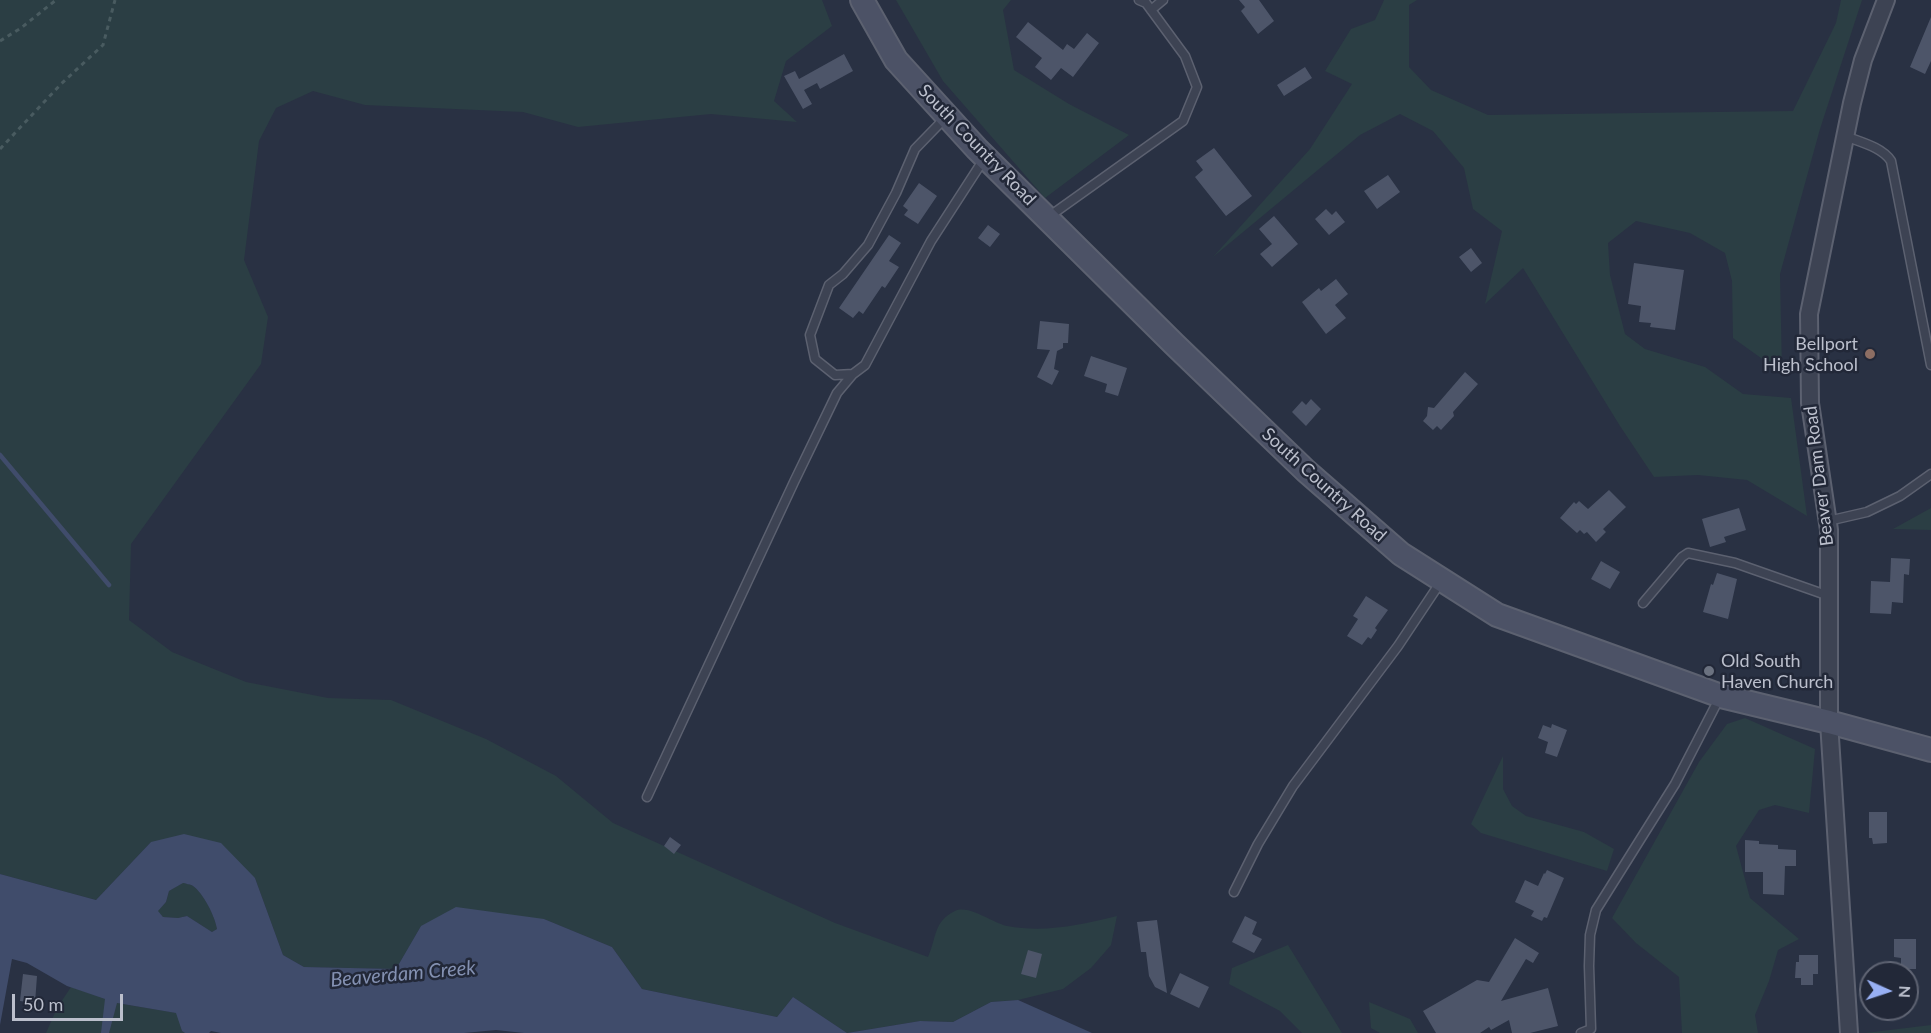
<!DOCTYPE html>
<html>
<head>
<meta charset="utf-8">
<style>
  body { margin:0 }
  #map { position:relative; width:1931px; height:1033px; overflow:hidden; background:#293143; font-family:Lato,sans-serif }
  canvas { display:block }
  .north { position:absolute; left:1859px; top:961px; width:60px; height:60px; box-sizing:border-box; background:#222838; border:2px solid #5f6473; border-radius:50%; rotate:93deg; font-size:16px; font-weight:700; line-height:24px; text-align:center; color:#bbbfcc }
  .north::after { content:''; display:block; margin:auto; width:21px; height:27px; background:#98b0f4; clip-path:polygon(50% 0,100% 100%,50% 72%,0 100%) }
  .scale { position:absolute; left:12px; top:994px; width:111px; height:27px; box-sizing:border-box; border:3px solid #bbbfcc; border-top:0; padding-left:8px; font-size:18px; line-height:21px; white-space:nowrap; color:#bbbfcc; -webkit-text-stroke:4px #222838; paint-order:stroke }
</style>
</head>
<body>
<div id="map">
<canvas width="1931" height="1033"></canvas>
<div class="north">N</div>
<div class="scale">50 m</div>
</div>
<script>
const g = document.querySelector('canvas').getContext('2d');
g.lineJoin = 'round';
function fill(path, color) {
  g.fillStyle = color;
  g.fill(path, 'evenodd');
}
function stroke(path, color, width, dash) {
  g.strokeStyle = color;
  g.lineWidth = width;
  g.lineCap = dash ? 'butt' : 'round';
  g.setLineDash(dash || []);
  g.stroke(path);
}
function write(font, color, halo, rows, align = 'center') {
  g.font = font + ' Lato,sans-serif';
  g.lineWidth = 5;
  g.setLineDash([]);
  g.textBaseline = 'middle';
  g.strokeStyle = halo;
  g.fillStyle = color;
  for (const [text, x, y, turn = 0] of rows) {
    g.save();
    g.translate(x, y);
    g.rotate((+turn || 0) * Math.PI / 180);
    g.textAlign = isNaN(turn) ? turn : align;
    if (halo) g.strokeText(text, 0, 0);
    g.fillText(text, 0, 0);
    g.restore();
  }
}
const green = new Path2D(`
  M0 0H822L832 26 786 61 774 101 797 122 711 114 578 127 523 112 365 105 313 91 276 108 259 141 244 260 268 317 261 364 131 544 129 620 172 652 246 682 328 698 391 700 486 739 556 776 613 823 835 923 928 957C937 937 933 922 955 911 968 904 993 923 1007 926 1045 933 1080 925 1117 916L1111 945 1091 968 1063 989 1018 1000 991 1002 953 1022 920 1021 847 1033 793 997 777 1017 642 989 612 947 544 919 421 926 396 969 304 967 283 955 255 878 151 842 96 900 0 874Z
  M896 0H1011L1003 10 1014 70 1069 104 1129 135 1045 198 943 81Z
  M1384 0H1417L1409 5V67L1431 90 1488 115 1793 111 1836 23 1841 0H1862L1820 129 1780 274 1782 373 1733 338 1732 281 1725 253 1690 233 1636 221 1608 243 1610 275 1625 334 1645 349 1705 367 1743 394 1791 398 1807 516 1747 480 1698 475 1654 477 1620 426 1523 268 1485 304 1502 231 1473 209 1464 168 1433 131 1400 114 1360 135 1213 257 1310 149 1352 84 1325 71 1351 29 1375 20Z
  M1931 508V530L1893 529Z
  M1745 718 1815 749 1809 813 1775 805 1759 810 1736 846 1750 898 1799 939 1778 950 1769 981 1755 1015 1758 1033H1682L1679 977 1636 943 1612 918 1699 762 1727 724Z
  M1503 756V789L1512 806 1526 816 1584 832 1614 849 1607 871 1481 833 1471 824Z
  M184 882C184 883 192 885 193 886 204 894 215 916 217 929L212 932 187 916 178 918 163 917 157 911 166 902 169 891Z
  M1288 945 1342 1033H1302L1280 1011 1229 984 1232 968Z
  M71 987 117 1003 177 1013 182 1031 185 1033H46L57 1008Z
  M1369 1002 1410 1019 1418 1033H1380L1371 1028Z
  M1931 1025V1033H1865Z`);
const water = new Path2D(`
  M184 834 221 843 255 878 283 955 304 967 396 969 421 926 456 907 544 919 612 947 642 989 777 1017 793 997 847 1033H524L496 1030 464 1033H221L211 1031 209 1033H185L182 1031 176 1013 117 1003 109 1033H101L105 999 67 986 27 963 12 959 0 1025V874L96 900 151 842ZM183 883C184 883 192 885 193 886 203 893 215 916 217 929L212 932 187 916 178 918 163 917 158 911 166 902 169 891Z
  M1018 1000 1092 1033H847L920 1021 953 1022 991 1002Z`);
const stream = new Path2D(`
  M0 455 109 585`);
const building = new Path2D(`
  M1239 0H1259L1274 21 1258 34 1241 11 1245 7Z
  M1931 17V61L1925 74 1910 67Z
  M1028 22 1063 50 1067 44 1074 49 1087 33 1099 43 1073 77 1061 68 1051 80 1035 67 1042 58 1016 37Z
  M844 54 853 71 820 89 817 83 804 90 812 104 803 109 784 76 795 71 799 79Z
  M1305 67 1312 78 1284 96 1277 85Z
  M1214 148 1252 196 1226 216 1195 177 1203 170 1196 161Z
  M1388 175 1400 192 1377 209 1364 191Z
  M919 183 937 196 918 224 904 215 908 210 903 206Z
  M1326 209 1332 215 1336 211 1345 222 1329 235 1315 219Z
  M1274 216 1298 244 1272 267 1260 254 1272 244 1259 229Z
  M988 225 1000 234 990 247 978 238Z
  M889 235 901 243 889 261 899 267 885 288 882 286 863 314 859 311 853 318 839 308Z
  M1471 248 1482 263 1471 272 1459 257Z
  M1634 263 1684 270 1675 330 1650 327 1651 323 1639 322 1641 306 1628 304Z
  M1336 279 1348 294 1335 305 1346 318 1326 334 1302 302 1319 288 1321 291Z
  M1040 321 1069 324 1068 343H1063V348L1057 351 1054 369 1059 371 1052 385 1037 377 1050 350 1037 349Z
  M1091 356 1127 368 1118 396 1105 392 1107 384 1084 376Z
  M1465 372 1478 384 1453 412 1454 416 1441 430 1437 426 1433 430 1423 421 1427 416 1428 407 1434 408Z
  M1311 399 1321 409 1306 426 1292 412 1302 401 1306 405Z
  M1609 490 1626 507 1603 529 1606 532 1596 542 1587 532 1584 534 1580 530 1577 533 1560 518 1574 502 1576 504 1579 501 1588 509Z
  M1739 508 1746 530 1724 537 1726 542 1710 547 1702 519Z
  M1891 558 1910 559 1909 575 1904 574 1903 603 1892 602 1891 614 1870 613 1871 581 1890 582Z
  M1601 561 1620 572 1610 589 1591 579Z
  M1717 573 1737 579 1728 619 1703 612 1711 584 1713 585Z
  M1366 596 1388 610 1375 628 1377 630 1371 639 1368 637 1362 645 1347 636 1358 619 1353 616Z
  M1552 724 1567 730 1557 757 1545 753 1548 742 1538 738 1543 725 1551 728Z
  M1869 812H1887V843L1873 844 1872 838H1869Z
  M670 837 681 845 674 854 664 846Z
  M1745 840 1759 841V844L1778 845V849L1796 850V866H1785L1784 895 1763 894V872H1745Z
  M1547 870 1564 878 1547 918 1544 917 1542 921 1531 916 1534 911 1515 902 1525 880 1538 886 1544 873 1545 874Z
  M1245 916 1257 922 1252 934 1262 939 1254 953 1232 942Z
  M1157 920 1167 993 1155 987 1149 976 1146 952H1141L1137 922Z
  M1515 938 1539 953 1533 963 1526 959 1501 1001 1548 988 1558 1026 1530 1033H1512L1509 1020 1491 1030 1489 1027 1480 1033H1436L1423 1011 1477 980 1489 982Z
  M1894 939H1916V969H1901V958L1894 957Z
  M1028 950 1042 954 1036 978 1021 974Z
  M1799 955H1818V974H1813V985H1801V978H1795L1796 962H1799Z
  M1180 973 1209 987 1199 1008 1170 994Z
  M23 974 37 976 35 1003 20 1001Z`);
const path = new Path2D(`
  M0 41 21 28 56 0
  M0 149 61 84 103 45 115 0`);
const lane = new Path2D(`
  M1151 10 1163 0
  M947 116 915 149 896 193 868 245 843 274 829 285 810 335 815 359 835 375 853 374 865 365 931 241 984 159
  M1845 136C1860 142 1882 147 1891 161L1931 365
  M1047 218 1183 121 1197 87 1185 56 1146 3 1139 0
  M1828 521 1867 512 1900 496 1931 474
  M1643 603 1682 557 1688 553 1735 563 1829 596
  M647 797 794 482 837 393 853 374
  M1234 892 1258 844 1293 786 1398 646 1442 580
  M1581 1033 1591 1029 1589 966 1590 935 1596 910 1675 784 1720 697`);
const street = new Path2D(`
  M1849 1033 1829 722V530L1810 403 1809 314 1852 103 1863 60 1886 0`);
const secondary = new Path2D(`
  M862 0 896 60 977 149 1174 344 1306 471 1401 554 1497 615 1721 696 1829 722 1931 750`);
const markers = [
  [1870,354,6,"#8d6e63"],
  [1709,671,6,"#6b7280"]
];
const streetNames = [
  ["South Country Road",977,145,46],
  ["Beaver Dam Road",1819,476,-97],
  ["South Country Road",1324,485,42]
];
const poiNames = [
  ["Bellport",1858,344],
  ["High School",1858,365],
  ["Old South",1721,661,"left"],
  ["Haven Church",1721,682,"left"]
];
const waterNames = [
  ["Beaverdam Creek",403,974,-5]
];
fill(green, '#2b3e44');
fill(water, '#404c6b');
stroke(stream, '#404c6b', 4.5);
fill(building, '#4d5569');
stroke(lane, '#5c6170', 11);
stroke(street, '#5c6170', 20);
stroke(secondary, '#5c6170', 26);
stroke(path, '#495b60', 3, [4.5, 4.5]);
stroke(lane, '#3d4353', 8);
stroke(street, '#3d4353', 16);
stroke(secondary, '#4c5266', 22);
for (const [x, y, r, color] of markers) {
  const dot = new Path2D();
  dot.arc(x, y, r, 0, 2 * Math.PI);
  g.fillStyle = color;
  g.fill(dot);
  stroke(dot, '#222838', 2);
}
write('18px', '#bbbfcc', '#222838', streetNames);
write('18px', '#bbbfcc', '#222838', poiNames, 'right');
write('italic 20px', '#8491b2', '#222838', waterNames);
</script>
</body>
</html>
